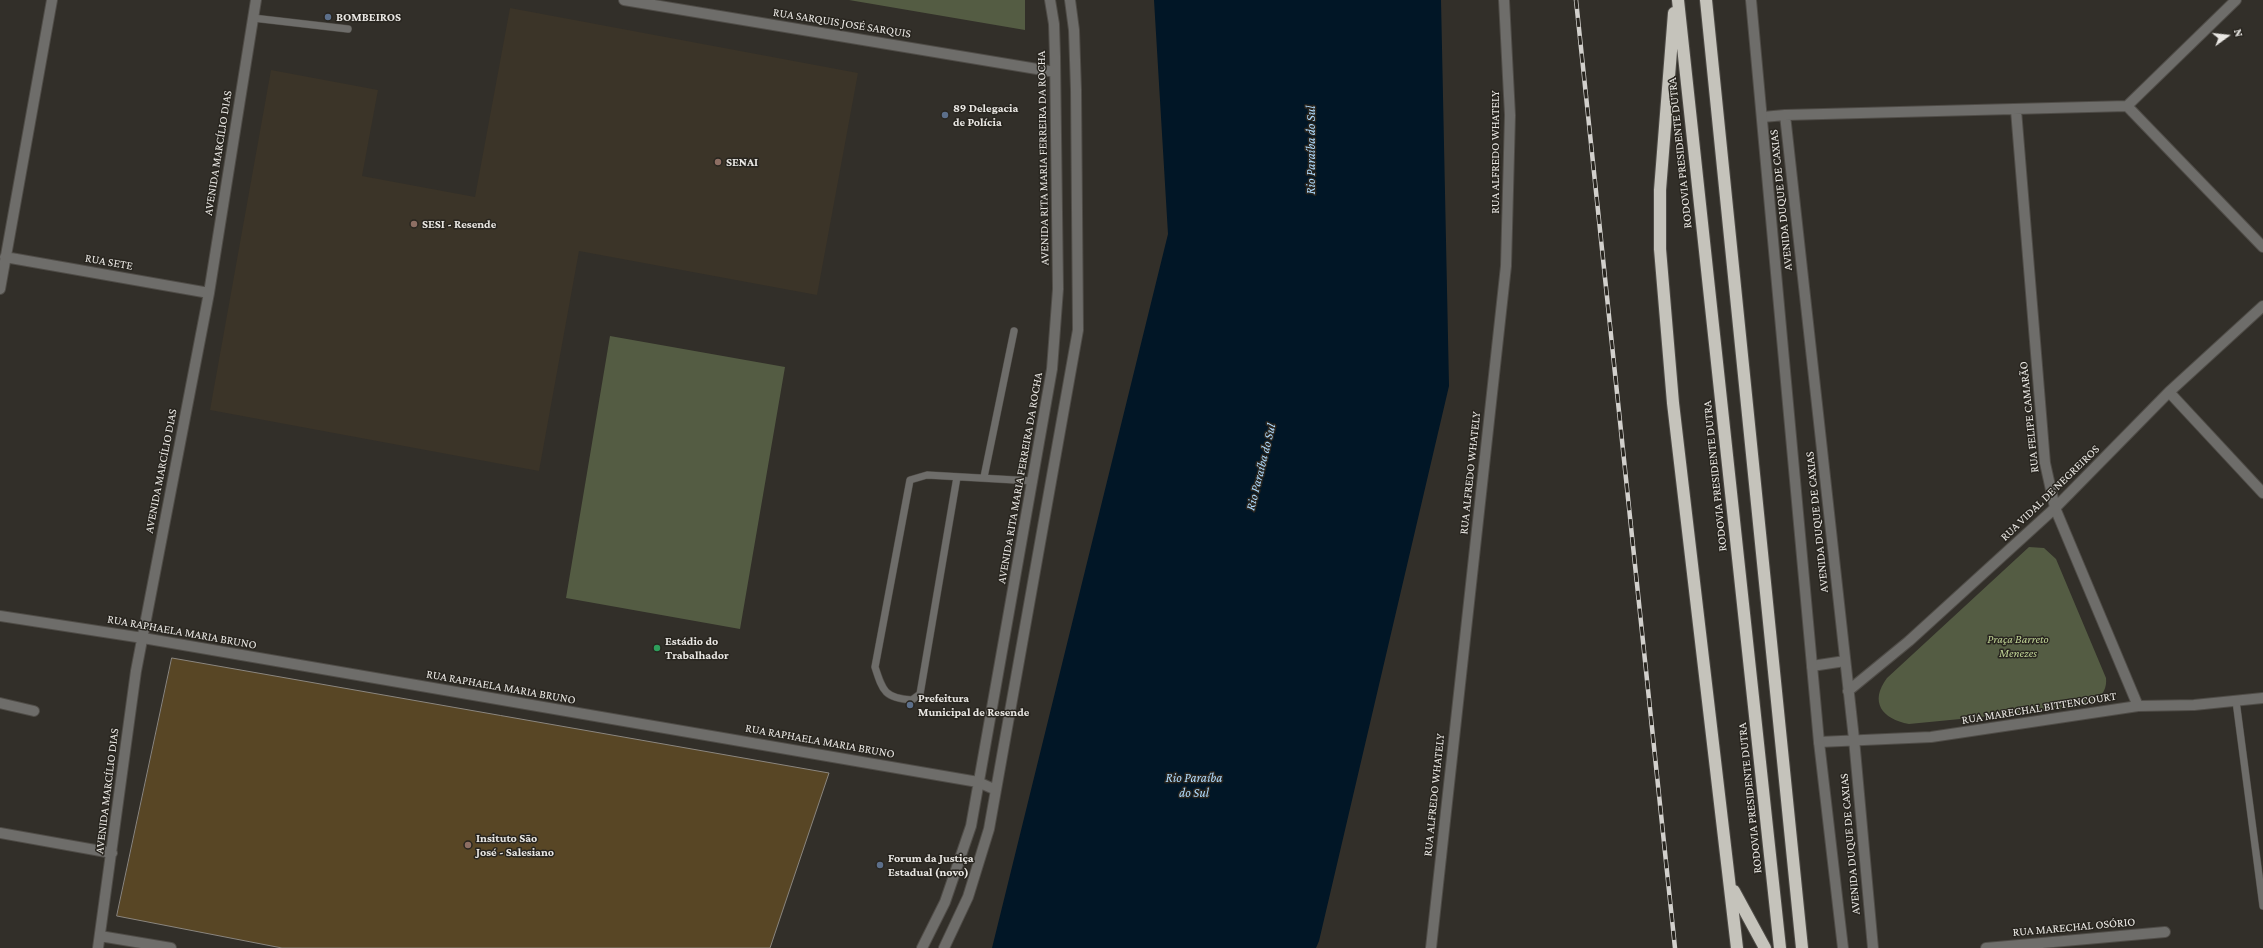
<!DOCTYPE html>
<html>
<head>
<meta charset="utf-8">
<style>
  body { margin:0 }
  #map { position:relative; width:2263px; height:948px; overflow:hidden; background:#322f29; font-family:"Crimson Pro",serif }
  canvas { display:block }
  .north { position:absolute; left:2207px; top:16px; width:40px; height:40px; -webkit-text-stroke:3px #28251f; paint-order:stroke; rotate:75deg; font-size:11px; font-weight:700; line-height:16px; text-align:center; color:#e9e7e3 }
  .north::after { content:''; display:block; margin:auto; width:14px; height:18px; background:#e9e7e3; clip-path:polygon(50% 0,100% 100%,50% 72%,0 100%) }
</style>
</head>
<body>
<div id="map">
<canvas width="2263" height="948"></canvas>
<div class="north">N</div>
</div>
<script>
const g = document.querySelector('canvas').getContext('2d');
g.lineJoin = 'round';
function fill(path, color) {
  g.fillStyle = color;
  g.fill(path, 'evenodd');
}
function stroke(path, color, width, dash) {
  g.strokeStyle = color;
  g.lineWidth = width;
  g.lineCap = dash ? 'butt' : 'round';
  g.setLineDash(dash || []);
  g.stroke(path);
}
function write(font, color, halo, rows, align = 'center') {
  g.font = font + ' "Crimson Pro",serif';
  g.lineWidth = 3;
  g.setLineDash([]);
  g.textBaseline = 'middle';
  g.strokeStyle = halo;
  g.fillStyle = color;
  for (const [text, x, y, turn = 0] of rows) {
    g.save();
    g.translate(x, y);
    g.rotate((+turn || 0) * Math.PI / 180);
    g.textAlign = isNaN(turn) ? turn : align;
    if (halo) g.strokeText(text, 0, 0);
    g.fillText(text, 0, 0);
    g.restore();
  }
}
const built = new Path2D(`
  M510 8 858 73 817 295 579 251 539 471 210 410 271 70 378 90 362 176 475 197Z`);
const green = new Path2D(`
  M849 0H1025V30Z
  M610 336 785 367 740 629 566 598Z
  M2029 547 2044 548 2056 559 2106 678C2108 698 2090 704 2073 708L1909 724C1882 719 1869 702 1887 678Z`);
const water = new Path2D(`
  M1154 0H1441L1449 386 1319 941 1316 948H992L1168 234Z`);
const building = new Path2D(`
  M172 658 829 773 770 948H282L117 916Z`);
const service = new Path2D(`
  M253 18 348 29
  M957 477 920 694 912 700C885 698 883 692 875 667L910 480 927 475 1033 481
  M984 477 1014 331
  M2236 701 2263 906`);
const minor = new Path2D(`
  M624 0 1055 72
  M2127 106 2263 247
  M2016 110 2045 463 2055 508 2138 706
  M1785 115 2127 106 2236 0
  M1763 117 1785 115 1854 739 1873 948
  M5 257 209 293
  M0 289 52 0
  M2169 392 2263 493
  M0 616 143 638 978 782 996 790
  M1812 666 1845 661
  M1848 691 1909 641 2055 508 2169 392 2263 306
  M0 703 34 711
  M1819 742 1931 737 2138 706 2194 705 2263 698
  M0 833 112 853
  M100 936 171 948
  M98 948 136 671 209 293 256 0
  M922 948 945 902 971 826 1052 369 1058 289 1055 56 1054 24 1050 0
  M944 948 968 897 989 829 1078 330 1076 90 1074 30 1070 0
  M1431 948 1506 266 1510 115 1504 0
  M1986 948 2165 932`);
const tertiary = new Path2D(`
  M1751 0 1819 742 1843 948`);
const motorway = new Path2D(`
  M1678 0 1780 948
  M1706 0 1802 948
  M1674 13 1660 190V249L1673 403 1737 948
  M1734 891 1765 948`);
const rail = new Path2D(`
  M1576 0 1675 948`);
const markers = [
  [328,17,4,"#5c6f8a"],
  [945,115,4,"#5c6f8a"],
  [718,162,4,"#8d6e63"],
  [414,224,4,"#8d6e63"],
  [657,648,4,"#2e9e5b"],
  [910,705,4,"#5c6f8a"],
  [468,845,4,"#8d6e63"],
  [880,865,4,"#5c6f8a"]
];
const poiNames = [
  ["BOMBEIROS",336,17],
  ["89 Delegacia",953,108],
  ["de Polícia",953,122],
  ["SENAI",726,162],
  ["SESI - Resende",422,224],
  ["Estádio do",665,641],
  ["Trabalhador",665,655],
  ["Prefeitura",918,698],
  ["Municipal de Resende",918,712],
  ["Insituto São",476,838],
  ["José - Salesiano",476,852],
  ["Forum da Justiça",888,858],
  ["Estadual (novo)",888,872]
];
const streetNames = [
  ["RUA SARQUIS JOSÉ SARQUIS",842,23,9],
  ["RUA ALFREDO WHATELY",1495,152,-90],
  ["AVENIDA MARCÍLIO DIAS",218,153,-81],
  ["RODOVIA PRESIDENTE DUTRA",1680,153,-96],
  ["AVENIDA RITA MARIA FERREIRA DA ROCHA",1043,158,-91],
  ["AVENIDA DUQUE DE CAXIAS",1781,200,-96],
  ["RUA SETE",109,262,10],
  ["RUA FELIPE CAMARÃO",2029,417,-96],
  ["AVENIDA MARCÍLIO DIAS",161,471,-79],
  ["RUA ALFREDO WHATELY",1470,473,-84],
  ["RODOVIA PRESIDENTE DUTRA",1715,476,-96],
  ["AVENIDA RITA MARIA FERREIRA DA ROCHA",1020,478,-80],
  ["RUA VIDAL DE NEGREIROS",2050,493,-44],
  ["AVENIDA DUQUE DE CAXIAS",1817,522,-96],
  ["RUA RAPHAELA MARIA BRUNO",182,632,10],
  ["RUA RAPHAELA MARIA BRUNO",501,687,10],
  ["RUA MARECHAL BITTENCOURT",2039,708,-9],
  ["RUA RAPHAELA MARIA BRUNO",820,741,10],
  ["AVENIDA MARCÍLIO DIAS",107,791,-83],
  ["RUA ALFREDO WHATELY",1434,795,-84],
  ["RODOVIA PRESIDENTE DUTRA",1750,798,-96],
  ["AVENIDA DUQUE DE CAXIAS",1850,844,-95],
  ["RUA MARECHAL OSÓRIO",2074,927,-5]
];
const parkNames = [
  ["Praça Barreto",2018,639],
  ["Menezes",2018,653]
];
const waterNames = [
  ["Rio Paraíba do Sul",1311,150,-90],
  ["Rio Paraíba do Sul",1261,467,-76],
  ["Rio Paraíba",1194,778],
  ["do Sul",1194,793]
];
fill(built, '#3b3428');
fill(green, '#545c43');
fill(water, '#011626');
fill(building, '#584625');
stroke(building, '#8b867f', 1);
stroke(service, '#4f4c47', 8);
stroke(minor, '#4f4c47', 12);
stroke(tertiary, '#4f4c47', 12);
stroke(motorway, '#4f4c47', 14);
stroke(service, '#6e6d6a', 7);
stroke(minor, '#6e6d6a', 10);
stroke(tertiary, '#6e6d6a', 10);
stroke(motorway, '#c5c3bb', 12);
stroke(rail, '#d2d0cc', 4.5);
stroke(rail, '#28251f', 3, [9]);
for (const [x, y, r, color] of markers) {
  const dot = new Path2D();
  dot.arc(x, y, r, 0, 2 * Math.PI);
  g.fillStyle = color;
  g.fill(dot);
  stroke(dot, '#28251f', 1.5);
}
write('bold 12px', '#e9e7e3', '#28251f', poiNames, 'left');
write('12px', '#e9e7e3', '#28251f', streetNames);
write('italic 12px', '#bed194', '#28251f', parkNames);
write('italic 13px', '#afdbfe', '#28251f', waterNames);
</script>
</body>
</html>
